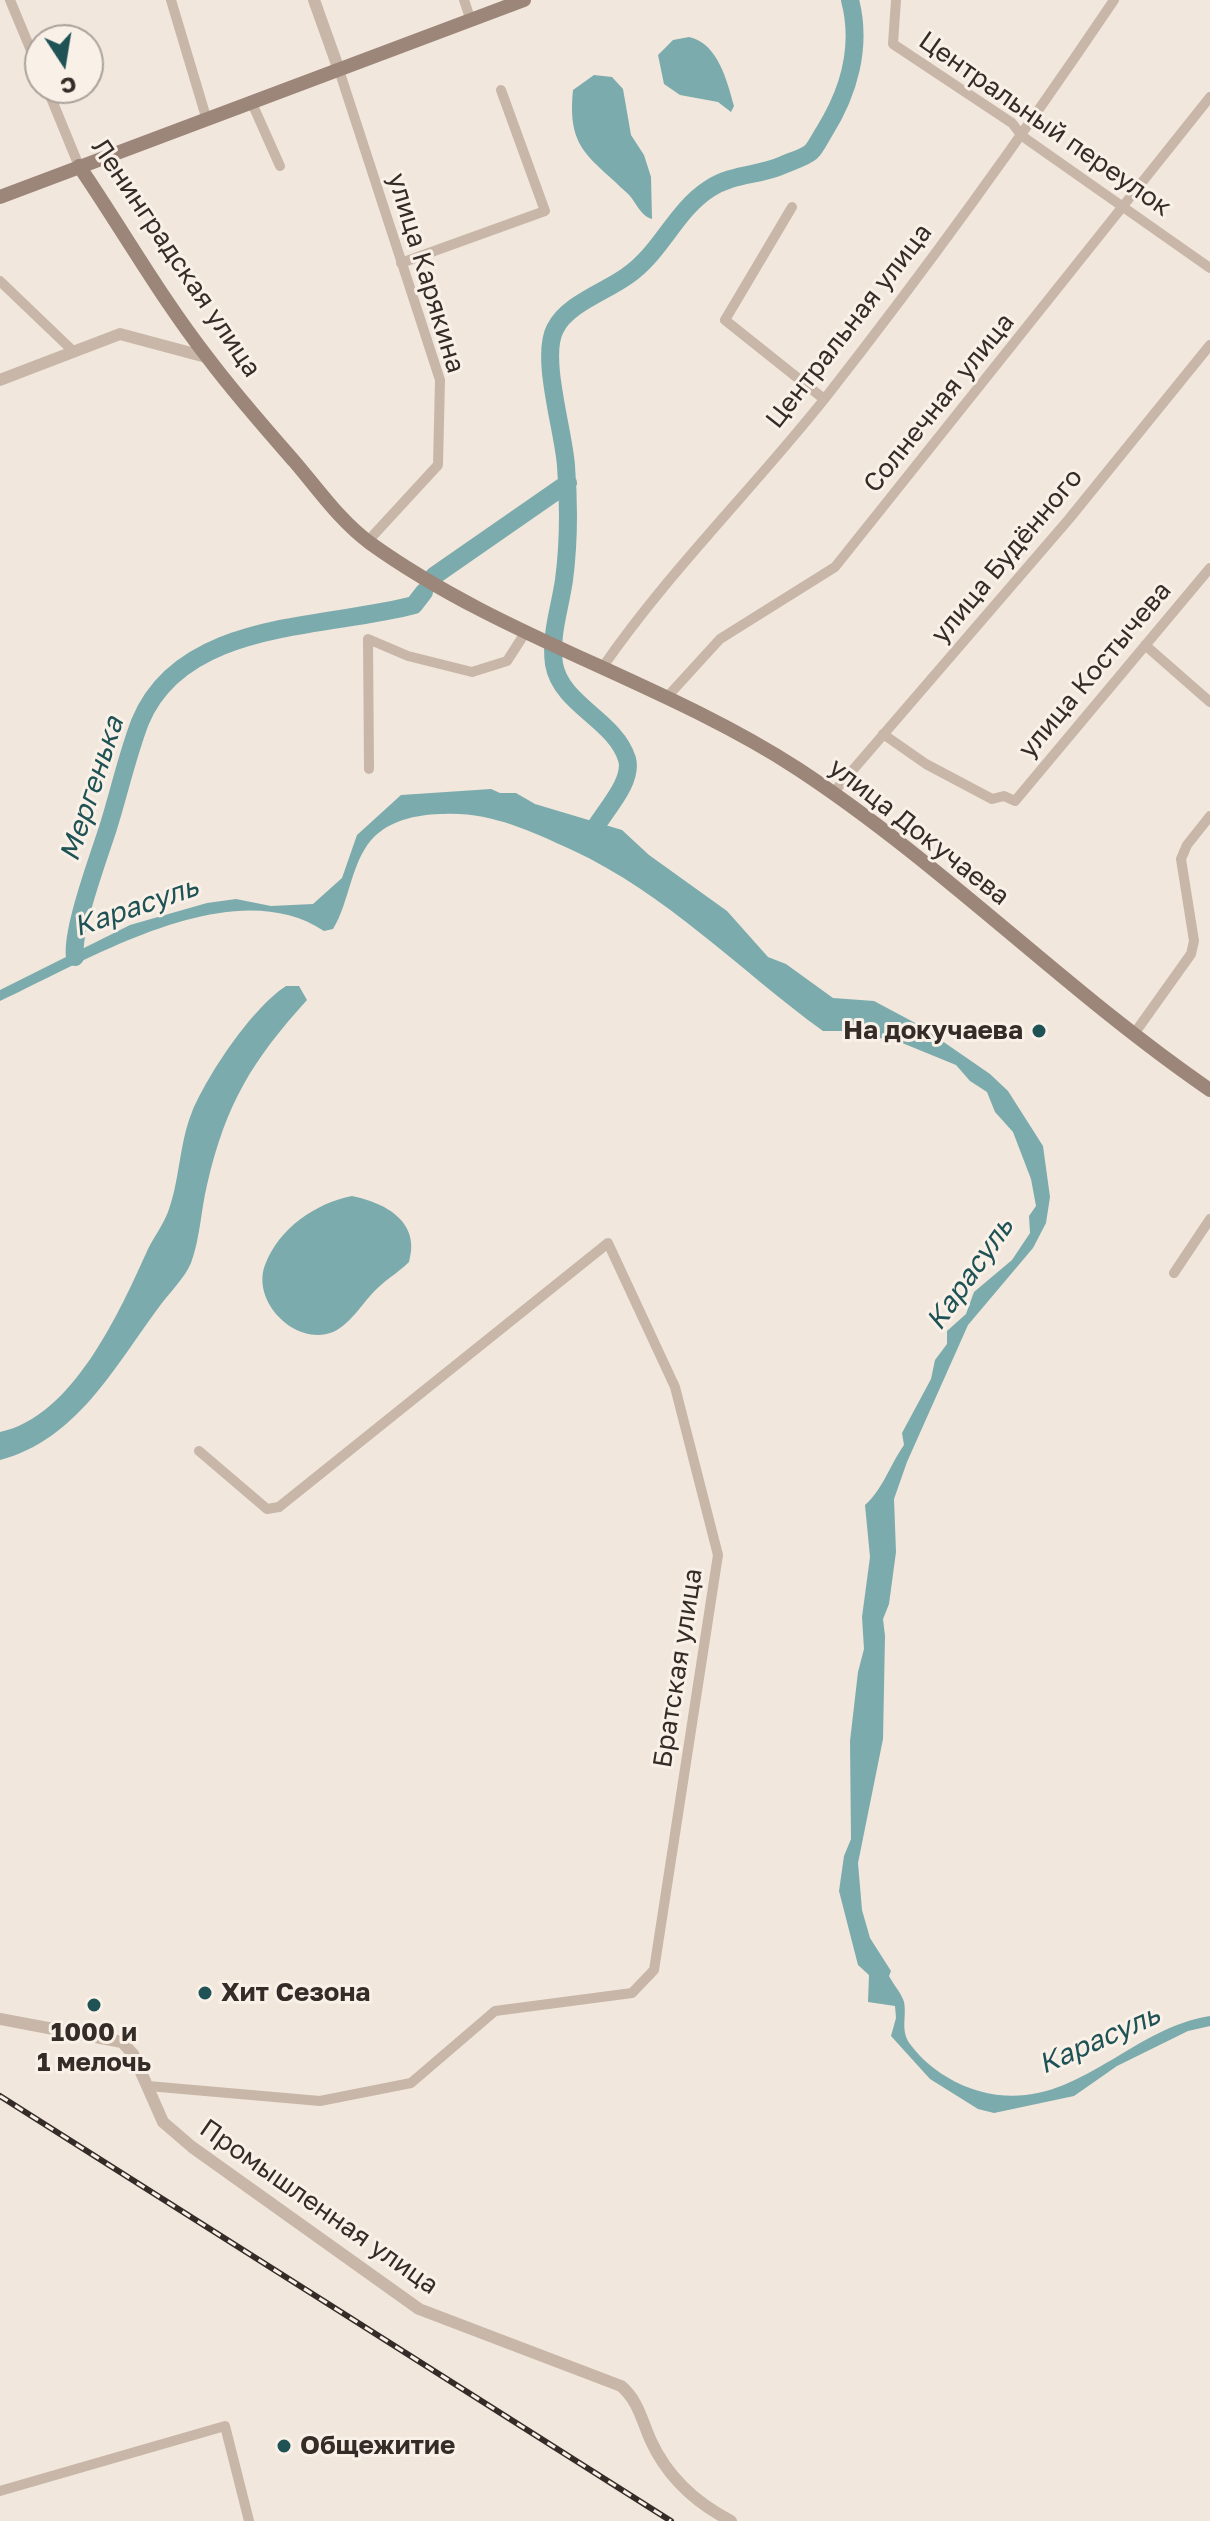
<!DOCTYPE html>
<html>
<head>
<meta charset="utf-8">
<style>
  body { margin:0 }
  #map { position:relative; width:1210px; height:2521px; overflow:hidden; background:#f1e7dc; font-family:"Golos Text",sans-serif }
  canvas { display:block }
  .north { position:absolute; left:24px; top:24px; width:80px; height:80px; box-sizing:border-box; background:#f9f1e8; border:2px solid #aba29b; border-radius:50%; rotate:168deg; font-size:22px; font-weight:700; line-height:32px; text-align:center; color:#352c28 }
  .north::after { content:''; display:block; margin:auto; width:28px; height:36px; background:#1f5255; clip-path:polygon(50% 0,100% 100%,50% 72%,0 100%) }
</style>
</head>
<body>
<div id="map">
<canvas width="1210" height="2521"></canvas>
<div class="north">С</div>
</div>
<script>
const g = document.querySelector('canvas').getContext('2d');
g.lineJoin = 'round';
function fill(path, color) {
  g.fillStyle = color;
  g.fill(path, 'evenodd');
}
function stroke(path, color, width, dash) {
  g.strokeStyle = color;
  g.lineWidth = width;
  g.lineCap = dash ? 'butt' : 'round';
  g.setLineDash(dash || []);
  g.stroke(path);
}
function write(font, color, halo, rows, align = 'center') {
  g.font = font + ' "Golos Text",sans-serif';
  g.lineWidth = 6;
  g.setLineDash([]);
  g.textBaseline = 'middle';
  g.strokeStyle = halo;
  g.fillStyle = color;
  for (const [text, x, y, turn = 0] of rows) {
    g.save();
    g.translate(x, y);
    g.rotate((+turn || 0) * Math.PI / 180);
    g.textAlign = isNaN(turn) ? turn : align;
    if (halo) g.strokeText(text, 0, 0);
    g.fillText(text, 0, 0);
    g.restore();
  }
}
const water = new Path2D(`
  M689 37C718 43 727 81 734 106L731 112 718 102 680 95 664 84 658 55 673 40Z
  M594 75 612 77 623 89 631 135 644 155 651 177 652 219C640 216 636 201 627 193 589 156 567 149 573 90Z
  M491 789 500 793H516L535 804 622 830 649 855 727 911 768 957 786 964 833 998 874 1001 919 1025 990 1074 1008 1091 1043 1146 1050 1197 1046 1223 1033 1248 968 1325 907 1462 894 1499 896 1552 889 1604 883 1619 885 1636 883 1739 858 1863 862 1910 870 1938 891 1971 889 1976C893 1984 902 1994 904 2002 907 2017 900 2030 910 2044 926 2066 953 2084 979 2091 1071 2117 1126 2029 1210 2016V2026L1188 2031 1117 2066 1074 2096 994 2113 978 2109 930 2079 891 2036 896 2018 895 2006 868 2002 869 1975 858 1965 839 1891 844 1856 851 1839 850 1741 858 1672 864 1649 862 1617 870 1557 865 1505C883 1489 890 1465 904 1445L902 1433 931 1379 935 1360 947 1344V1331L966 1314 974 1292 1012 1260 1030 1233 1029 1216 1036 1206 1031 1179 1013 1132 995 1112 987 1092 970 1081 956 1065 890 1038 864 1039 845 1031H823C739 970 667 894 572 850 530 831 491 812 444 814 421 814 394 819 376 835 351 858 350 902 333 929L324 931C232 870 87 961 0 1001V990L130 925 207 903 236 899 271 906 313 904 342 878 357 835 401 795Z
  M286 986H299L307 1000C252 1061 226 1103 207 1185 201 1210 200 1239 191 1263 184 1279 169 1293 159 1307 115 1366 77 1440 0 1460V1432C73 1417 120 1311 148 1249 154 1237 163 1225 168 1212 180 1180 179 1144 192 1112 208 1074 252 1008 286 986Z
  M352 1196C386 1203 421 1222 409 1262 400 1271 390 1277 381 1285 364 1299 353 1323 333 1332 296 1347 251 1302 265 1265 279 1228 316 1203 352 1196Z`);
const river = new Path2D(`
  M434 576 568 483
  M589 838C599 816 634 784 627 759 615 720 561 705 554 664 550 635 560 608 564 580 569 542 569 505 566 466 564 432 540 358 555 329 567 304 605 292 627 276 661 253 675 211 709 189 733 173 759 176 783 165 791 161 804 158 811 152 816 147 820 138 824 132 849 92 862 46 850 0
  M75 957C71 931 99 856 108 828 119 793 127 756 140 722 182 619 325 629 414 605L424 592`);
const minor = new Path2D(`
  M10 0 40 72
  M171 0 206 117
  M464 0 471 21
  M896 0 893 44 1012 123 1022 136 1210 268
  M339 70 440 380 438 465 368 541
  M47 88 79 166
  M251 101 280 166
  M792 207 725 320 824 399
  M401 263 545 211 501 90
  M0 281 73 351
  M1145 645 1210 702
  M602 668C669 571 753 489 826 397 927 268 1023 135 1114 0
  M667 697 720 639 835 567 1210 97
  M883 734 926 764 992 799 1004 796 1015 801 1210 568
  M369 769 368 639 408 656 472 672 507 661 525 633
  M833 793 1069 519 1210 345
  M1134 1034 1191 954 1194 941 1181 859 1187 845 1210 816
  M1174 1273 1210 1219
  M148 2086 320 2101 411 2083 495 2011 632 1993 654 1970 718 1555 675 1387 608 1243 279 1507 267 1509 199 1451
  M0 2491 225 2426 249 2521`);
const tertiary = new Path2D(`
  M314 0 339 70
  M0 380 120 334 206 357
  M0 2019 122 2042 133 2054 163 2122 192 2147 419 2309 621 2386C638 2400 642 2421 651 2441 668 2478 696 2503 731 2521`);
const secondary = new Path2D(`
  M79 166C122 229 161 298 208 358 235 394 265 428 294 461 318 489 340 521 370 543 502 638 662 681 798 769 944 865 1067 992 1210 1090
  M0 197 524 0`);
const rail = new Path2D(`
  M0 2096 671 2521`);
const markers = [
  [1039,1031,8,"#1f5255"],
  [205,1993,8,"#1f5255"],
  [94,2005,8,"#1f5255"],
  [284,2446,8,"#1f5255"]
];
const streetNames = [
  ["Центральный переулок",1045,124,35],
  ["Ленинградская улица",176,258,56],
  ["улица Карякина",426,273,73],
  ["Центральная улица",849,326,-52],
  ["Солнечная улица",939,403,-51],
  ["улица Будённого",1007,556,-50],
  ["улица Костычева",1095,670,-50],
  ["улица Докучаева",919,832,38],
  ["Братская улица",678,1668,-81],
  ["Промышленная улица",319,2207,35]
];
const poiNames = [
  ["На докучаева",1023,1031,"right"],
  ["Хит Сезона",221,1993],
  ["1000 и",94,2033,"center"],
  ["1 мелочь",94,2063,"center"],
  ["Общежитие",300,2446]
];
const waterNames = [
  ["Мергенька",92,789,-72],
  ["Карасуль",136,907,-19],
  ["Карасуль",970,1274,-55],
  ["Карасуль",1099,2040,-24]
];
fill(water, '#7cabad');
stroke(river, '#7cabad', 18);
stroke(minor, '#c8b7a8', 10);
stroke(tertiary, '#c8b7a8', 12);
stroke(secondary, '#9c8679', 14);
stroke(rail, '#352c28', 6);
stroke(rail, '#f9f1e8', 3, [9]);
for (const [x, y, r, color] of markers) {
  const dot = new Path2D();
  dot.arc(x, y, r, 0, 2 * Math.PI);
  g.fillStyle = color;
  g.fill(dot);
  stroke(dot, '#f9f1e8', 3);
}
write('26px', '#352c28', '#f9f1e8', streetNames);
write('bold 26px', '#352c28', '#f9f1e8', poiNames, 'left');
write('italic 28px', '#1f5255', '#f9f1e8', waterNames);
</script>
</body>
</html>
